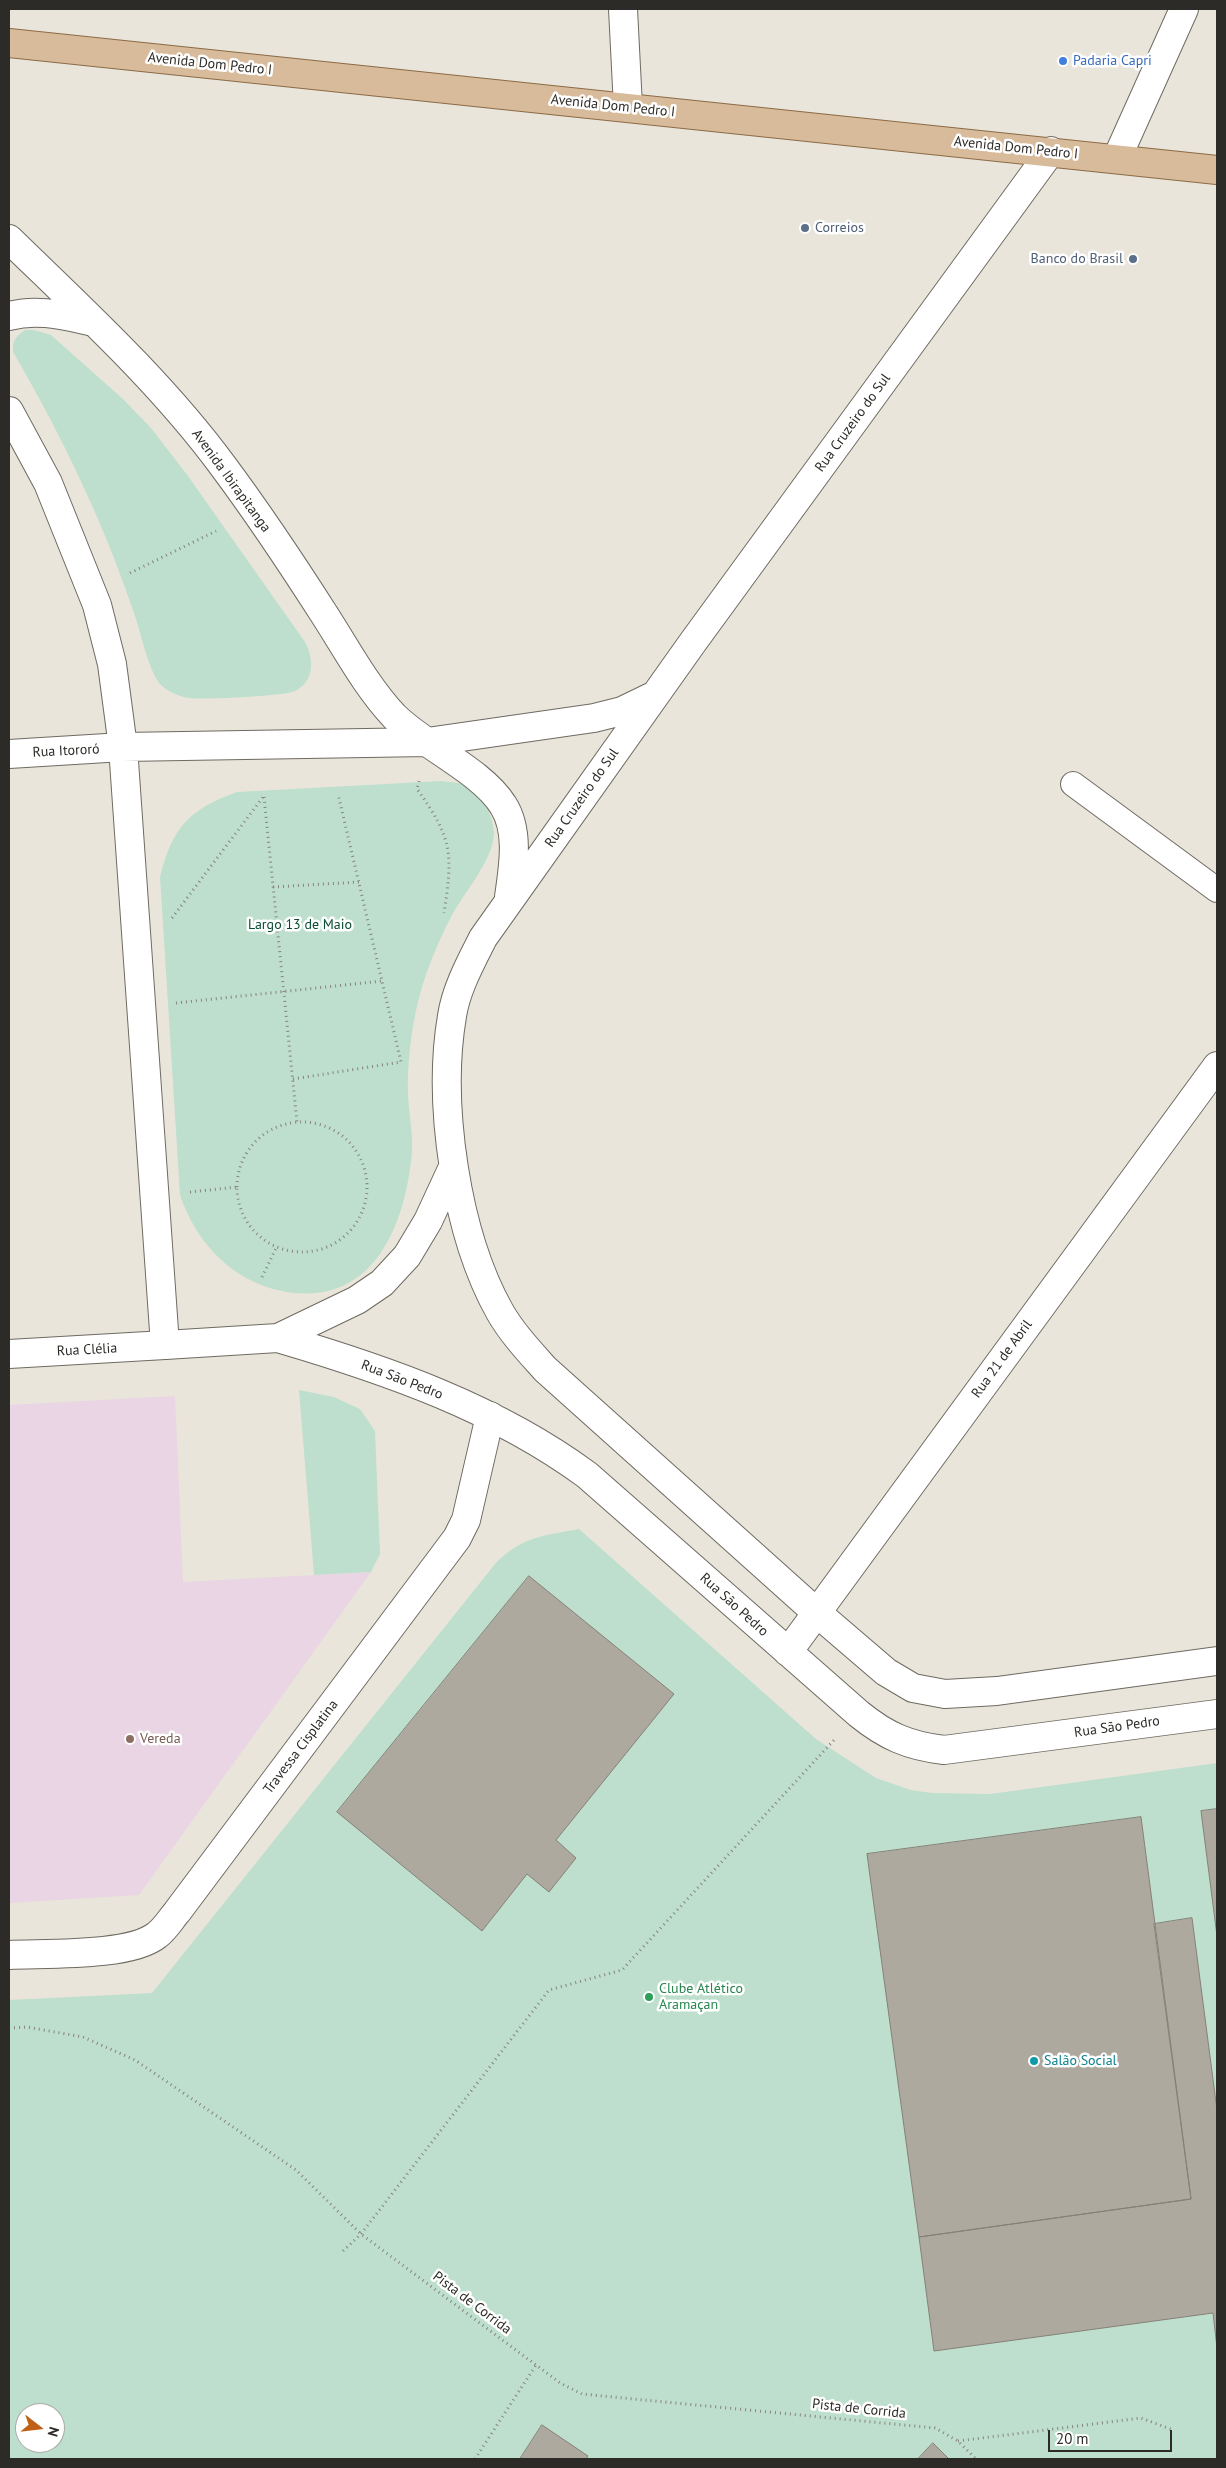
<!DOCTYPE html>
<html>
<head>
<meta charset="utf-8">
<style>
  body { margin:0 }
  #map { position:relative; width:1226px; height:2468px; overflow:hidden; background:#eae5db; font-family:"PT Sans",sans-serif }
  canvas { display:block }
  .frame { position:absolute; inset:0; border:10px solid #2d2b27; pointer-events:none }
  .north { position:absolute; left:15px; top:2403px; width:50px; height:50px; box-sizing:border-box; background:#fff; border:1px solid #abaaa9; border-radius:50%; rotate:106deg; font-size:14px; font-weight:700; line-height:20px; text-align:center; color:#2d2b27 }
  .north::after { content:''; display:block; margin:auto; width:18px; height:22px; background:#bf6018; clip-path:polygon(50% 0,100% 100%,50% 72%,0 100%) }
  .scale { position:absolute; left:1048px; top:2430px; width:124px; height:22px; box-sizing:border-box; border:2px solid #2d2b27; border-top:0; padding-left:6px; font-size:15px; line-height:18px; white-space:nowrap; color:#2d2b27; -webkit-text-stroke:4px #fff; paint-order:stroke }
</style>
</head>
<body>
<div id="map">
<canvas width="1226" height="2468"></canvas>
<div class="frame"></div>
<div class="north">N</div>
<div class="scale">20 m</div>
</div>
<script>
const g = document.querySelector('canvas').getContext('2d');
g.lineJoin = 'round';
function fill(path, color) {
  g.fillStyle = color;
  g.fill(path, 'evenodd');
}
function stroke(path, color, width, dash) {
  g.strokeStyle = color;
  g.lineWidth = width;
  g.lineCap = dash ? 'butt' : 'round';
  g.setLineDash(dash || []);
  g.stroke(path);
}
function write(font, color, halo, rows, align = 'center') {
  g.font = font + ' "PT Sans",sans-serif';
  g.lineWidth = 5;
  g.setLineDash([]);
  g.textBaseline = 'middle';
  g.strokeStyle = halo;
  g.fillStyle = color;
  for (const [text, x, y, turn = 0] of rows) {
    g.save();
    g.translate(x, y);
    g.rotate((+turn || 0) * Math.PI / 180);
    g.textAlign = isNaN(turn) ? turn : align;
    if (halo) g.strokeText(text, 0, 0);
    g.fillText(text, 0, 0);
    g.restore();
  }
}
const education = new Path2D(`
  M175 1396 183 1582 371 1572 139 1895 9 1903V1405Z`);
const green = new Path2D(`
  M25 330H34L51 335 123 399 151 428 188 476 305 642C314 659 315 681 295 691 285 696 203 700 189 698 180 697 169 692 162 686 149 674 141 633 135 616 104 523 62 436 13 352 12 341 16 336 25 330Z
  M441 781C448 782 458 782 464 785 482 793 493 814 494 833 494 859 463 894 451 917 438 942 426 971 419 998 411 1030 407 1064 408 1096 409 1114 413 1133 412 1152 405 1231 369 1314 273 1289 227 1276 195 1239 180 1195L160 877C172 828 189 809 237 792Z
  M299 1390 334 1397 360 1409 375 1431 380 1554 371 1572 314 1575Z
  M579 1529 816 1739 876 1778 911 1790 932 1793 990 1794 1217 1763V2459H9V2000L152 1993 495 1564C522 1536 543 1536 579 1529ZM25 2413H55V2443H25Z`);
const building = new Path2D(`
  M529 1576 674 1694 556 1840 576 1858 549 1892 527 1874 482 1931 337 1812Z
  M1217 1809V1936L1201 1811Z
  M1141 1817 1191 2199 919 2237 867 1854Z
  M1192 1918 1217 2110V2348L1213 2313 934 2351 919 2237 1191 2199 1154 1924Z
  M542 2425 588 2456 586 2459H520Z
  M933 2443 949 2459H918Z`);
const path = new Path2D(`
  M130 573 216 531
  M419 781 417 789C453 839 453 854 444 913
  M264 797 297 1122
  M273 887 359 882
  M172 918 263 797
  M176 1003 382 981
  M293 1079 401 1062 338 794
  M237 1187a65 65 0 1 1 130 0a65 65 0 1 1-130 0Z
  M190 1192 237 1187
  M262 1277 276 1248
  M9 2028 27 2027 83 2037 135 2060 296 2170 361 2234 560 2383 582 2394 935 2428 958 2441 976 2459
  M343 2251 361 2234 549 1990 622 1970 834 1740
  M958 2441 1141 2418 1173 2430
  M475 2459 536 2365`);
const lane = new Path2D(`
  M1073 784 1217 890`);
const street = new Path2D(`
  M623 9 628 107
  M1117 158 1184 9
  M9 1354 165 1345
  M788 1652 1217 1066
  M9 1955C45 1953 130 1957 157 1935 165 1929 171 1919 177 1912L457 1538 466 1520 490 1416`);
const secondary = new Path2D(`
  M1051 151 693 642 483 938C471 962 456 989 452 1016 437 1104 456 1234 500 1312 512 1333 529 1351 545 1369L816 1612 886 1672 913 1688 945 1694 997 1691 1217 1661
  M9 239C83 311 161 382 223 466 258 513 292 564 324 614 346 648 366 686 394 716 424 746 482 771 503 805 520 831 513 868 509 897
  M9 316C38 308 65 316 94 322
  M9 411 48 483 97 605 112 664 123 747 165 1345 278 1338 357 1300 382 1283 407 1256 428 1221 453 1167
  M9 754 123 747 427 742 594 718 622 711 653 696
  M278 1338C387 1370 496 1408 587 1475L859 1714C886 1736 909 1746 944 1750L1217 1714`);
const primary = new Path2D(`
  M9 43 1217 170`);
const markers = [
  [1063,61,5,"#3f7fe0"],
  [805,228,5,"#5c6f8a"],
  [1133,259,5,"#5c6f8a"],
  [130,1739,5,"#8d6e63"],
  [649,1997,5,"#2e9e5b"],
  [1034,2061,5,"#0f9aa8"]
];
const shopNames = [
  ["Padaria Capri",1073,61]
];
const streetNames = [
  ["Avenida Dom Pedro I",210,64,6],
  ["Avenida Dom Pedro I",613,106,6],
  ["Avenida Dom Pedro I",1016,148,6],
  ["Rua Cruzeiro do Sul",853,423,-54],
  ["Avenida Ibirapitanga",231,481,54],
  ["Rua Itororó",66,751,-3],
  ["Rua Cruzeiro do Sul",582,798,-55],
  ["Rua Clélia",87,1350,-3],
  ["Rua 21 de Abril",1002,1359,-54],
  ["Rua São Pedro",402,1380,21],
  ["Rua São Pedro",734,1605,42],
  ["Rua São Pedro",1117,1727,-8],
  ["Travessa Cisplatina",301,1747,-53],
  ["Pista de Corrida",472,2303,37],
  ["Pista de Corrida",859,2409,6]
];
const serviceNames = [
  ["Correios",815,228],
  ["Banco do Brasil",1123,259,"right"]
];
const parkNames = [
  ["Largo 13 de Maio",300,925]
];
const educationNames = [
  ["Vereda",140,1739]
];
const leisureNames = [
  ["Clube Atlético",659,1989],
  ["Aramaçan",659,2005]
];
const cultureNames = [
  ["Salão Social",1044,2061]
];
fill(education, '#e9d5e4');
fill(green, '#bedfcd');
fill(building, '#aea99f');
stroke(building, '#868178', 1);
stroke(lane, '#6f6a61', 26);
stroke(street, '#6f6a61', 30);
stroke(secondary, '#6f6a61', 30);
stroke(primary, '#8b6b46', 30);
stroke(path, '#87847d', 3, [1, 4]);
stroke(lane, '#fff', 24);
stroke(street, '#fff', 28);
stroke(secondary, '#fff', 28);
stroke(primary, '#d7bb9a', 28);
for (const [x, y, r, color] of markers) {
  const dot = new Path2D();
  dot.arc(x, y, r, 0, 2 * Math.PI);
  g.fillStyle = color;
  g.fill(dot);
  stroke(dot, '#fff', 2);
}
write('14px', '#366cbe', '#fff', shopNames, 'left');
write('14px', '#2d2b27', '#fff', streetNames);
write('14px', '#4e5e75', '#fff', serviceNames, 'left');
write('14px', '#0b4d34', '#fff', parkNames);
write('14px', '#785e54', '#fff', educationNames, 'left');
write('14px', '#27864d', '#fff', leisureNames, 'left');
write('14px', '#0d838f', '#fff', cultureNames, 'left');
</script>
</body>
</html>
